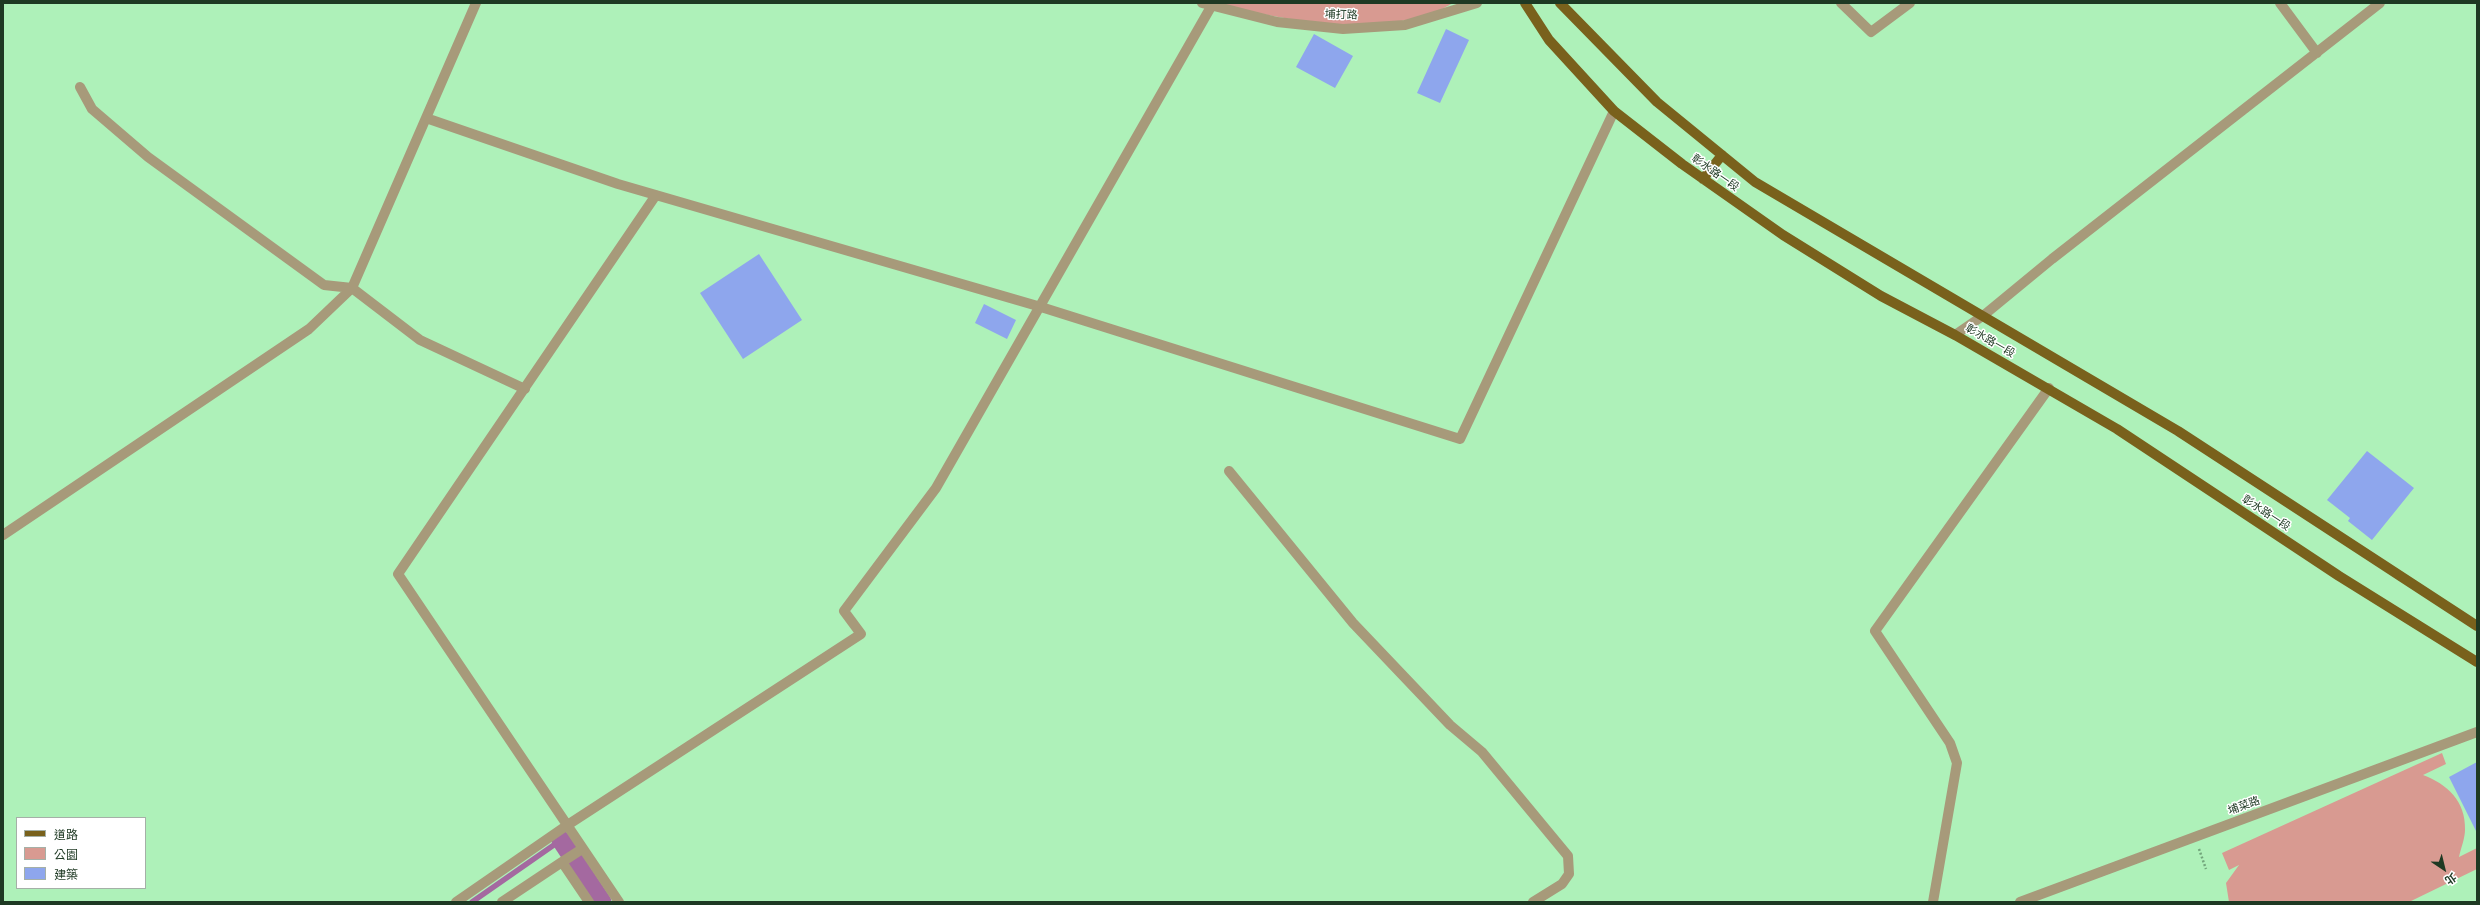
<!DOCTYPE html>
<html>
<head>
<meta charset="utf-8">
<style>
  body { margin:0 }
  #map { position:relative; width:2480px; height:905px; overflow:hidden; background:#aef1b9; font-family:"PT Sans","Noto Sans TC",sans-serif }
  canvas { display:block }
  .frame { position:absolute; inset:0; border:4px solid #1e3923; pointer-events:none }
  .legend { position:absolute; left:16px; top:817px; width:130px; height:72px; box-sizing:border-box; background:#fff; border:1px solid #a5b0a7; margin:0; padding:5px 7px; list-style:none; font-size:12px; color:#1e3923 }
  .legend li { display:flex; align-items:center; gap:8px; height:20px }
  .legend b { width:20px; border:1px solid #a5b0a7 }
  .north { position:absolute; left:2424px; top:849px; width:40px; height:40px; -webkit-text-stroke:3px #fff; paint-order:stroke; rotate:145deg; font-size:11px; font-weight:700; line-height:16px; text-align:center; color:#1e3923 }
  .north::after { content:''; display:block; margin:auto; width:14px; height:18px; background:#1e3923; clip-path:polygon(50% 0,100% 100%,50% 72%,0 100%) }
</style>
</head>
<body>
<div id="map">
<canvas width="2480" height="905"></canvas>
<div class="frame"></div>
<ul class="legend">
<li><b style="height:5px;background:#79611c"></b>道路</li>
<li><b style="height:11px;background:#d89a91"></b>公園</li>
<li><b style="height:11px;background:#8ea6ed"></b>建築</li>
</ul>
<div class="north">北</div>
</div>
<script>
const g = document.querySelector('canvas').getContext('2d');
g.lineJoin = 'round';
function fill(path, color) {
  g.fillStyle = color;
  g.fill(path, 'evenodd');
}
function stroke(path, color, width, dash) {
  g.strokeStyle = color;
  g.lineWidth = width;
  g.lineCap = dash ? 'butt' : 'round';
  g.setLineDash(dash || []);
  g.stroke(path);
}
function write(font, color, halo, rows, align = 'center') {
  g.font = font + ' "PT Sans","Noto Sans TC",sans-serif';
  g.lineWidth = 3;
  g.setLineDash([]);
  g.textBaseline = 'middle';
  g.strokeStyle = halo;
  g.fillStyle = color;
  for (const [text, x, y, turn = 0] of rows) {
    g.save();
    g.translate(x, y);
    g.rotate((+turn || 0) * Math.PI / 180);
    g.textAlign = isNaN(turn) ? turn : align;
    if (halo) g.strokeText(text, 0, 0);
    g.fillText(text, 0, 0);
    g.restore();
  }
}
const green = new Path2D(`
  M1218 3H1453C1393 40 1283 22 1218 3Z
  M2442 753 2446 764 2423 775C2447 784 2466 801 2465 830 2465 838 2461 848 2459 857L2477 848V869L2409 902H2229L2226 883 2239 865 2229 870 2222 853Z`);
const stream = new Path2D(`
  M472 902 561 840`);
const canal = new Path2D(`
  M561 840 602 902`);
const building = new Path2D(`
  M1446 29 1469 40 1440 103 1417 93Z
  M1314 34 1353 56 1335 88 1296 67Z
  M759 254 802 320 743 359 700 293Z
  M984 304 1016 320 1007 339 975 323Z
  M2367 451 2414 488 2372 540 2348 521 2350 518 2327 500Z
  M2477 762V833L2449 777Z`);
const path = new Path2D(`
  M2199 849 2206 869`);
const minor = new Path2D(`
  M1202 3 1277 22 1343 29 1405 25 1477 3
  M1841 3 1871 32 1910 3
  M2280 3 2317 53
  M80 87 92 109 148 157 324 285 352 288 420 340 525 389
  M426 118 618 184 1041 307 1460 439 1614 111
  M1955 335 1984 315 2052 259 2380 3
  M1229 471 1353 623 1450 725 1482 752 1568 856 1569 874 1562 884 1533 902
  M3 535 309 329 352 288 476 3
  M562 862 582 849
  M456 902 566 826 861 634 844 611 936 488 1212 5
  M502 902 562 862 589 902
  M619 902 398 574 656 195
  M1933 902 1957 763 1950 743 1875 631 2049 388
  M2020 902 2477 732`);
const major = new Path2D(`
  M1525 3 1549 40 1614 111 1682 164 1783 235 1881 296 1955 335 2117 429 2339 576 2477 662
  M1560 3 1657 102 1755 182 2178 431 2477 626
  M1703 179 1722 155`);
const streetNames = [
  ["埔打路",1341,15,2],
  ["彰水路一段",1715,173,35],
  ["彰水路一段",1990,341,30],
  ["彰水路一段",2266,513,33],
  ["埔菜路",2244,806,-20]
];
fill(green, '#d89a91');
stroke(stream, '#a469a0', 5.5);
stroke(canal, '#a469a0', 19);
fill(building, '#8ea6ed');
stroke(path, '#72a57b', 2.5, [2, 2]);
stroke(minor, '#a79a7a', 10);
stroke(major, '#79611c', 10);
write('11px', '#1e3923', '#fff', streetNames);
</script>
</body>
</html>
